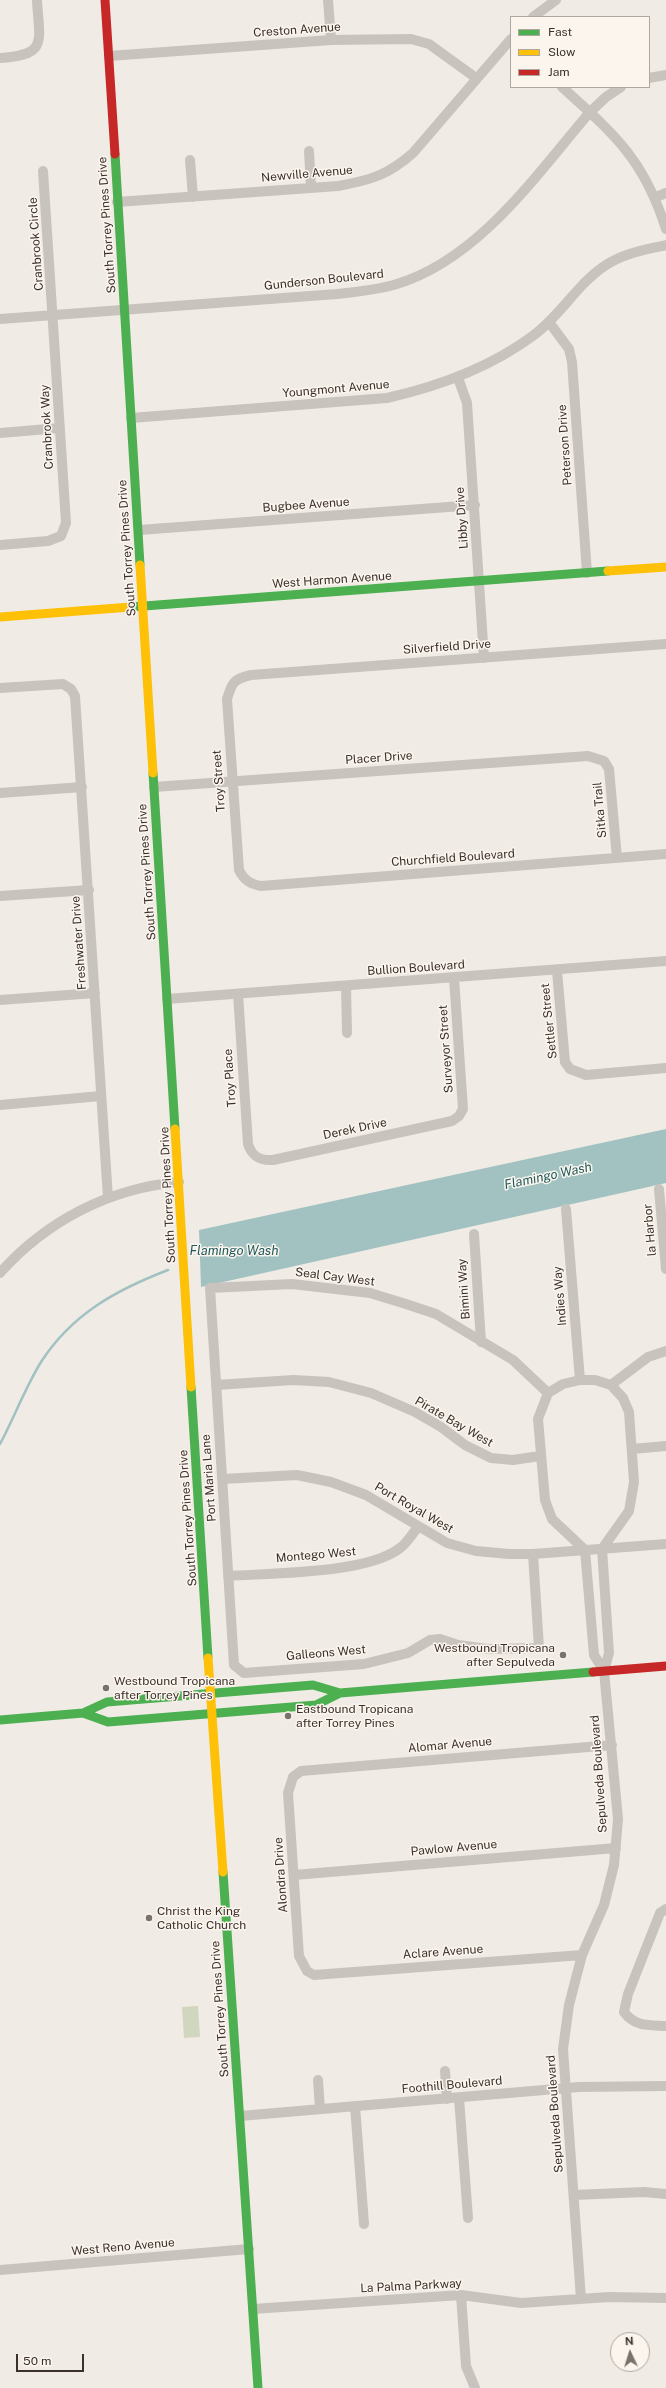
<!DOCTYPE html>
<html>
<head>
<meta charset="utf-8">
<style>
  body { margin:0 }
  #map { position:relative; width:666px; height:2388px; overflow:hidden; background:#f0ebe5; font-family:"Public Sans",sans-serif }
  canvas { display:block }
  .legend { position:absolute; left:510px; top:16px; width:140px; height:72px; box-sizing:border-box; background:#fbf5ee; border:1px solid #aea6a0; margin:0; padding:5px 7px; list-style:none; font-size:12px; color:#3b302b }
  .legend li { display:flex; align-items:center; gap:8px; height:20px }
  .legend b { width:20px; border:1px solid #aea6a0 }
  .north { position:absolute; left:610px; top:2332px; width:40px; height:40px; box-sizing:border-box; background:#fbf5ee; border:1px solid #aea6a0; border-radius:50%; rotate:356deg; font-size:11px; font-weight:700; line-height:16px; text-align:center; color:#3b302b }
  .north::after { content:''; display:block; margin:auto; width:14px; height:18px; background:#7a716c; clip-path:polygon(50% 0,100% 100%,50% 72%,0 100%) }
  .scale { position:absolute; left:16px; top:2354px; width:68px; height:18px; box-sizing:border-box; border:2px solid #3b302b; border-top:0; padding-left:5px; font-size:12px; line-height:14px; white-space:nowrap; color:#3b302b; -webkit-text-stroke:3px #fbf5ee; paint-order:stroke }
</style>
</head>
<body>
<div id="map">
<canvas width="666" height="2388"></canvas>
<ul class="legend">
<li><b style="height:5px;background:#4caf50"></b>Fast</li>
<li><b style="height:5px;background:#ffc107"></b>Slow</li>
<li><b style="height:5px;background:#c62828"></b>Jam</li>
</ul>
<div class="north">N</div>
<div class="scale">50 m</div>
</div>
<script>
const g = document.querySelector('canvas').getContext('2d');
g.lineJoin = 'round';
function fill(path, color) {
  g.fillStyle = color;
  g.fill(path, 'evenodd');
}
function stroke(path, color, width, dash) {
  g.strokeStyle = color;
  g.lineWidth = width;
  g.lineCap = dash ? 'butt' : 'round';
  g.setLineDash(dash || []);
  g.stroke(path);
}
function write(font, color, halo, rows, align = 'center') {
  g.font = font + ' "Public Sans",sans-serif';
  g.lineWidth = 3;
  g.setLineDash([]);
  g.textBaseline = 'middle';
  g.strokeStyle = halo;
  g.fillStyle = color;
  for (const [text, x, y, turn = 0] of rows) {
    g.save();
    g.translate(x, y);
    g.rotate((+turn || 0) * Math.PI / 180);
    g.textAlign = isNaN(turn) ? turn : align;
    if (halo) g.strokeText(text, 0, 0);
    g.fillText(text, 0, 0);
    g.restore();
  }
}
const green = new Path2D(`
  M198 2006 200 2037 184 2038 182 2007Z`);
const water = new Path2D(`
  M666 1129V1183L201 1287 199 1230Z`);
const stream = new Path2D(`
  M0 1444C14 1418 25 1388 41 1362 72 1314 116 1290 168 1270`);
const street = new Path2D(`
  M328 0 331 40
  M533 17 556 0
  M109 56 331 40 411 39 429 44 476 78
  M0 58C49 55 39 41 37 0
  M649 78 666 75
  M562 87C614 134 644 159 666 229
  M309 151 311 188
  M190 160 193 197
  M656 197 666 193
  M117 202 338 186C371 180 388 175 413 153L511 39
  M0 319 337 294C357 292 377 290 397 284 479 259 536 175 590 112L606 97 621 87
  M549 322 569 349 572 362 587 573
  M458 378 467 403 484 658
  M131 418 387 398C440 386 490 368 534 335 561 315 578 283 606 265 624 253 645 250 666 245
  M0 433 60 428
  M139 530 475 505
  M0 545 48 541 61 536 66 523 43 171
  M666 644 251 675C233 679 232 683 227 699L239 870C244 880 250 884 261 886L666 854
  M0 688 63 684 71 689 75 696 108 1198
  M154 787 588 756 604 761 609 769 617 858
  M0 793 82 787
  M0 896 89 890
  M557 971 565 1062 570 1069 586 1075 666 1068
  M346 986 347 1033
  M238 994 248 1144C252 1156 259 1161 273 1160L452 1121 459 1116 463 1109 454 978
  M167 999 666 961
  M0 1000 95 993
  M0 1105 101 1096
  M659 1189 666 1269
  M566 1209 580 1380
  M474 1234 481 1342
  M0 1273C46 1221 110 1188 179 1182
  M216 1385 293 1380 329 1382 371 1393 415 1412 441 1427 465 1445 491 1458 513 1460 540 1456
  M611 1385 648 1357 666 1351
  M632 1449 666 1446
  M222 1479 297 1475 331 1482 366 1495 447 1543 476 1551 509 1554H533L666 1544
  M533 1554 539 1648 488 1649 458 1645 440 1639 430 1640 408 1653 364 1664 244 1673 234 1665 210 1288 292 1284 370 1293 406 1304 436 1314 513 1360 548 1393
  M228 1576C271 1573 367 1574 400 1548 407 1543 412 1534 418 1527
  M294 1875 616 1848
  M666 1909 660 1913 628 1994 624 2012C635 2027 649 2025 666 2026
  M582 1955 314 1975 307 1971 299 1956 288 1793 293 1777 301 1771 612 1745
  M445 2071 447 2099
  M318 2080 320 2109
  M459 2098 468 2218
  M355 2106 364 2224
  M240 2116 579 2087 666 2086
  M574 2195 644 2192 666 2194
  M0 2270 249 2249
  M461 2295 466 2366 475 2388
  M581 2299 563 2049 569 2005 582 1955 604 1905 614 1865 618 1819 604 1671 609 1653 602 1549 629 1511 634 1482 629 1412 623 1398 611 1385 595 1380H580L563 1384 548 1393 538 1419 545 1500 552 1519 585 1550 594 1655 604 1671
  M253 2309 461 2295 521 2303 609 2297 666 2298`);
const fast = new Path2D(`
  M115 154 140 565
  M131 607 608 571
  M153 773 175 1129
  M191 1387 208 1658
  M83 1713 108 1722 316 1705 340 1693 593 1672
  M0 1720 83 1713 107 1702 313 1685 340 1693
  M223 1872 258 2388`);
const slow = new Path2D(`
  M140 565 153 773
  M608 571 666 567
  M0 617 131 607
  M175 1129 191 1387
  M208 1658 223 1872`);
const jam = new Path2D(`
  M105 0 115 154
  M593 1672 666 1666`);
const markers = [
  [563,1655,4,"#7a716c"],
  [106,1688,4,"#7a716c"],
  [288,1716,4,"#7a716c"],
  [149,1918,4,"#7a716c"]
];
const streetNames = [
  ["Creston Avenue",297,30,-4],
  ["Newville Avenue",307,174,-5],
  ["South Torrey Pines Drive",107,225,-94],
  ["Cranbrook Circle",36,244,-94],
  ["Gunderson Boulevard",324,280,-6],
  ["Youngmont Avenue",336,389,-5],
  ["Cranbrook Way",47,427,-93],
  ["Peterson Drive",565,445,-94],
  ["Bugbee Avenue",306,505,-4],
  ["Libby Drive",462,518,-94],
  ["South Torrey Pines Drive",127,548,-94],
  ["West Harmon Avenue",332,580,-4],
  ["Silverfield Drive",447,647,-4],
  ["Placer Drive",379,758,-4],
  ["Troy Street",219,781,-94],
  ["Sitka Trail",600,810,-95],
  ["Churchfield Boulevard",453,858,-4],
  ["South Torrey Pines Drive",147,872,-94],
  ["Freshwater Drive",79,943,-94],
  ["Bullion Boulevard",416,968,-4],
  ["Settler Street",549,1021,-96],
  ["Surveyor Street",446,1049,-94],
  ["Troy Place",230,1078,-94],
  ["Derek Drive",355,1129,-12],
  ["South Torrey Pines Drive",168,1195,-93],
  ["la Harbor",650,1230,-95],
  ["Seal Cay West",335,1277,7],
  ["Bimini Way",464,1289,-94],
  ["Indies Way",560,1296,-95],
  ["Pirate Bay West",454,1422,30],
  ["Port Maria Lane",209,1478,-94],
  ["Port Royal West",414,1508,30],
  ["South Torrey Pines Drive",188,1518,-94],
  ["Montego West",316,1555,-5],
  ["Galleons West",326,1653,-5],
  ["Alomar Avenue",450,1745,-5],
  ["Sepulveda Boulevard",599,1774,-94],
  ["Pawlow Avenue",454,1848,-5],
  ["Alondra Drive",281,1875,-94],
  ["Aclare Avenue",443,1952,-4],
  ["South Torrey Pines Drive",220,2009,-94],
  ["Foothill Boulevard",452,2085,-5],
  ["Sepulveda Boulevard",555,2114,-94],
  ["West Reno Avenue",123,2247,-5],
  ["La Palma Parkway",411,2286,-3]
];
const poiNames = [
  ["Westbound Tropicana",555,1648,"right"],
  ["after Sepulveda",555,1662,"right"],
  ["Westbound Tropicana",114,1681],
  ["after Torrey Pines",114,1695],
  ["Eastbound Tropicana",296,1709],
  ["after Torrey Pines",296,1723],
  ["Christ the King",157,1911],
  ["Catholic Church",157,1925]
];
const waterNames = [
  ["Flamingo Wash",548,1176,-12],
  ["Flamingo Wash",234,1251]
];
fill(green, '#d1d6bf');
fill(water, '#a1c2c1');
stroke(stream, '#a1c2c1', 2.5);
stroke(street, '#c9c3be', 10);
stroke(fast, '#4caf50', 9);
stroke(slow, '#ffc107', 9);
stroke(jam, '#c62828', 9);
for (const [x, y, r, color] of markers) {
  const dot = new Path2D();
  dot.arc(x, y, r, 0, 2 * Math.PI);
  g.fillStyle = color;
  g.fill(dot);
  stroke(dot, '#fbf5ee', 1.5);
}
write('12px', '#3b302b', '#fbf5ee', streetNames);
write('12px', '#3b302b', '#fbf5ee', poiNames, 'left');
write('italic 13px', '#1f5a5e', '#fbf5ee', waterNames);
</script>
</body>
</html>
